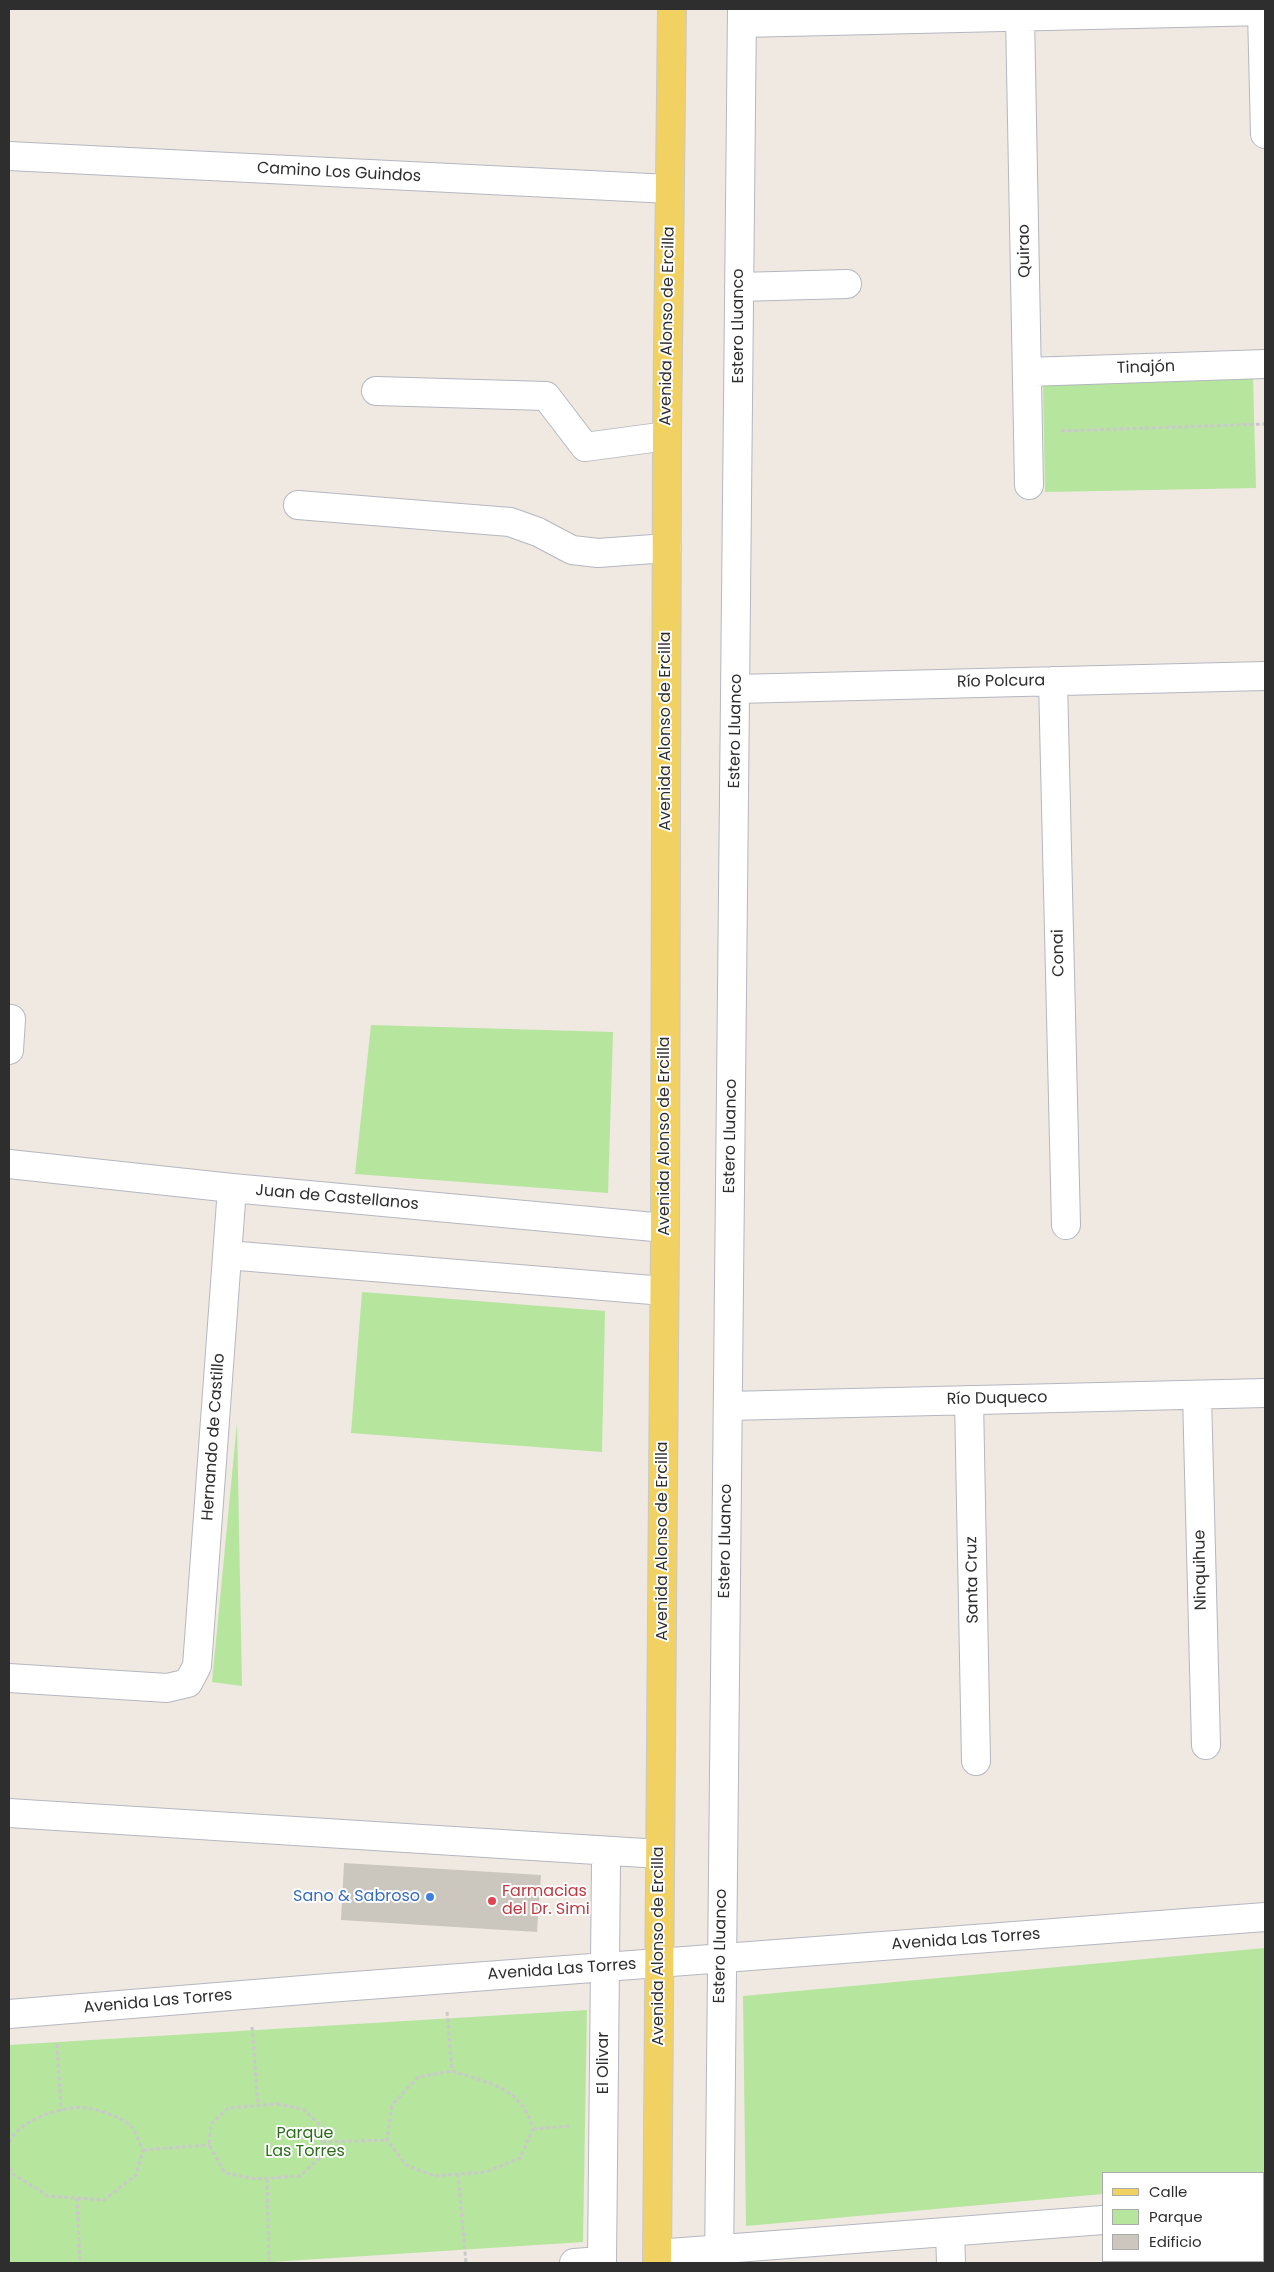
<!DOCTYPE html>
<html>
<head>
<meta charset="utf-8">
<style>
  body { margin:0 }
  #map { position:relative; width:1274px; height:2272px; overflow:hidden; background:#efe9e1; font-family:Poppins,sans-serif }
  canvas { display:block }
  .frame { position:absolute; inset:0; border:10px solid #2e2e2e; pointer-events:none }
  .legend { position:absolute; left:1102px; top:2172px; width:162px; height:90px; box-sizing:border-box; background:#fff; border:1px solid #ababab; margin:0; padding:6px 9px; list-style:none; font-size:15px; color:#2e2e2e }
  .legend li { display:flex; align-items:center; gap:10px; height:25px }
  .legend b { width:25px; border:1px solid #ababab }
</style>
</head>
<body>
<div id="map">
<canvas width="1274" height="2272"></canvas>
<div class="frame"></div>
<ul class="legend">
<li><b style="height:6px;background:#f2d163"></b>Calle</li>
<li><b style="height:14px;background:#b6e59e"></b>Parque</li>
<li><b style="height:14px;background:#cbc7bf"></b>Edificio</li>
</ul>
</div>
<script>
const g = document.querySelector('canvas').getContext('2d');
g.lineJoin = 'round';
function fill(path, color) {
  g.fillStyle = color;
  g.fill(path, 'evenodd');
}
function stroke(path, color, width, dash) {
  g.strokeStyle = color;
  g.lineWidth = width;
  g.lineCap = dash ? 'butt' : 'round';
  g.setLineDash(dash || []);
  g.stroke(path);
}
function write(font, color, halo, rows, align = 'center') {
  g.font = font + ' Poppins,sans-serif';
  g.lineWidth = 4;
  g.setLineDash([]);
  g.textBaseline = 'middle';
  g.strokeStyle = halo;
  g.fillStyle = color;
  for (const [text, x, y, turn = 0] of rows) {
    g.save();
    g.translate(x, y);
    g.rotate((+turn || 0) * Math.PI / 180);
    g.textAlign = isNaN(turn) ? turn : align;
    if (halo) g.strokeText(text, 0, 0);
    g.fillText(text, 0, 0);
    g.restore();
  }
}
const green = new Path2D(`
  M1253 378 1256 488 1045 492 1043 383Z
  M371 1025 613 1032 608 1193 355 1174Z
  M362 1292 605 1311 602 1452 351 1433Z
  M237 1423 242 1685V1686L212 1682Z
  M1265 1948V2180H1263V2173H1103V2194L746 2226 743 1996Z
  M587 2010 583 2242 256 2263H9V2045Z`);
const building = new Path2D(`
  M344 1863 541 1875 537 1932 341 1920Z`);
const path = new Path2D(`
  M1061 431 1265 424
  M447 2012 452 2071
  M252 2027 258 2105
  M57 2044 61 2111
  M452 2071C488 2083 522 2087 533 2129L520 2158 486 2172 434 2176 406 2165 387 2140 392 2105 418 2077Z
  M277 2104 303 2109 323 2128 321 2157 300 2176 256 2179 225 2173 209 2145 211 2124 228 2108Z
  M533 2129 570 2126
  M9 2142C19 2122 50 2111 72 2108 88 2105 119 2115 131 2126 136 2131 139 2143 143 2150L136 2175 104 2200 48 2196 13 2174 9 2168
  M322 2142 387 2140
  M143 2150 209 2145
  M458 2174 466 2263
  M267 2179 269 2263
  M77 2198 80 2263`);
const minor = new Path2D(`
  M1262 11 1265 134
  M1020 16 1029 485
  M742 23 1265 11
  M9 156 670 189
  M739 287 847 284
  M1027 372 1265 364
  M376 391 546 396 585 447 667 436
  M298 505 510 522 538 532 572 550 598 553 667 548
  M1053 681 1066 1225
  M736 689 1265 676
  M9 1050 11 1019
  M9 1164 232 1188 665 1228
  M227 1255 664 1291
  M1197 1395 1206 1745
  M969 1400 976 1761
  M728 1406 1265 1393
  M9 1678 167 1688 188 1683 197 1666 232 1188
  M9 1813 660 1854
  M9 2014 328 1988 1265 1917
  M1263 2208 1265 2207
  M950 2232 951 2263
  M657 2254 1103 2220
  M1179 2261 1180 2263
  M574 2263 602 2261
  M602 2263 606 1863
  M719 2263 742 9`);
const major = new Path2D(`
  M657 2263 665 1228 667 436 672 9`);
const markers = [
  [430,1897,5,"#3f7fe0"],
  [492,1901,5,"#e0444e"]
];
const streetNames = [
  ["Camino Los Guindos",339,173,3],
  ["Quirao",1025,251,-91],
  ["Avenida Alonso de Ercilla",668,326,-89],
  ["Estero Lluanco",739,326,-90],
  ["Tinajón",1146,368,-2],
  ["Río Polcura",1001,682,-1],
  ["Avenida Alonso de Ercilla",666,731,-90],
  ["Estero Lluanco",736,731,-89],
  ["Conai",1059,953,-91],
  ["Avenida Alonso de Ercilla",665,1136,-90],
  ["Estero Lluanco",731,1136,-89],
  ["Juan de Castellanos",337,1198,5],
  ["Río Duqueco",997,1399,-1],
  ["Hernando de Castillo",214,1437,-86],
  ["Avenida Alonso de Ercilla",663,1541,-90],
  ["Estero Lluanco",726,1541,-89],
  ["Ninquihue",1201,1570,-91],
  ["Santa Cruz",973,1580,-91],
  ["Avenida Las Torres",966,1940,-4],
  ["Avenida Alonso de Ercilla",659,1946,-90],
  ["Estero Lluanco",721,1946,-89],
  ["Avenida Las Torres",562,1970,-4],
  ["Avenida Las Torres",158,2002,-5],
  ["El Olivar",604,2063,-90]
];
const healthNames = [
  ["Farmacias",502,1892],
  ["del Dr. Simi",502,1910]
];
const shopNames = [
  ["Sano & Sabroso",420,1897]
];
const parkNames = [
  ["Parque",305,2134],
  ["Las Torres",305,2152]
];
fill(green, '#b6e59e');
fill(building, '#cbc7bf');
stroke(minor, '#b4b7c1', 30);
stroke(major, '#c9c9c9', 30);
stroke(path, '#c9c9c9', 3, [4, 2.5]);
stroke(minor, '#fff', 28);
stroke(major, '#f2d163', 28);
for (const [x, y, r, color] of markers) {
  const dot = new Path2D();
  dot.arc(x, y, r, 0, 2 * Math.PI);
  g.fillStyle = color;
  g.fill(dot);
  stroke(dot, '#fff', 2);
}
write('16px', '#2e2e2e', '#fff', streetNames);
write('16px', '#be3a42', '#fff', healthNames, 'left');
write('16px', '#366cbe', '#fff', shopNames, 'right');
write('16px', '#2c6e1b', '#fff', parkNames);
</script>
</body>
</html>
